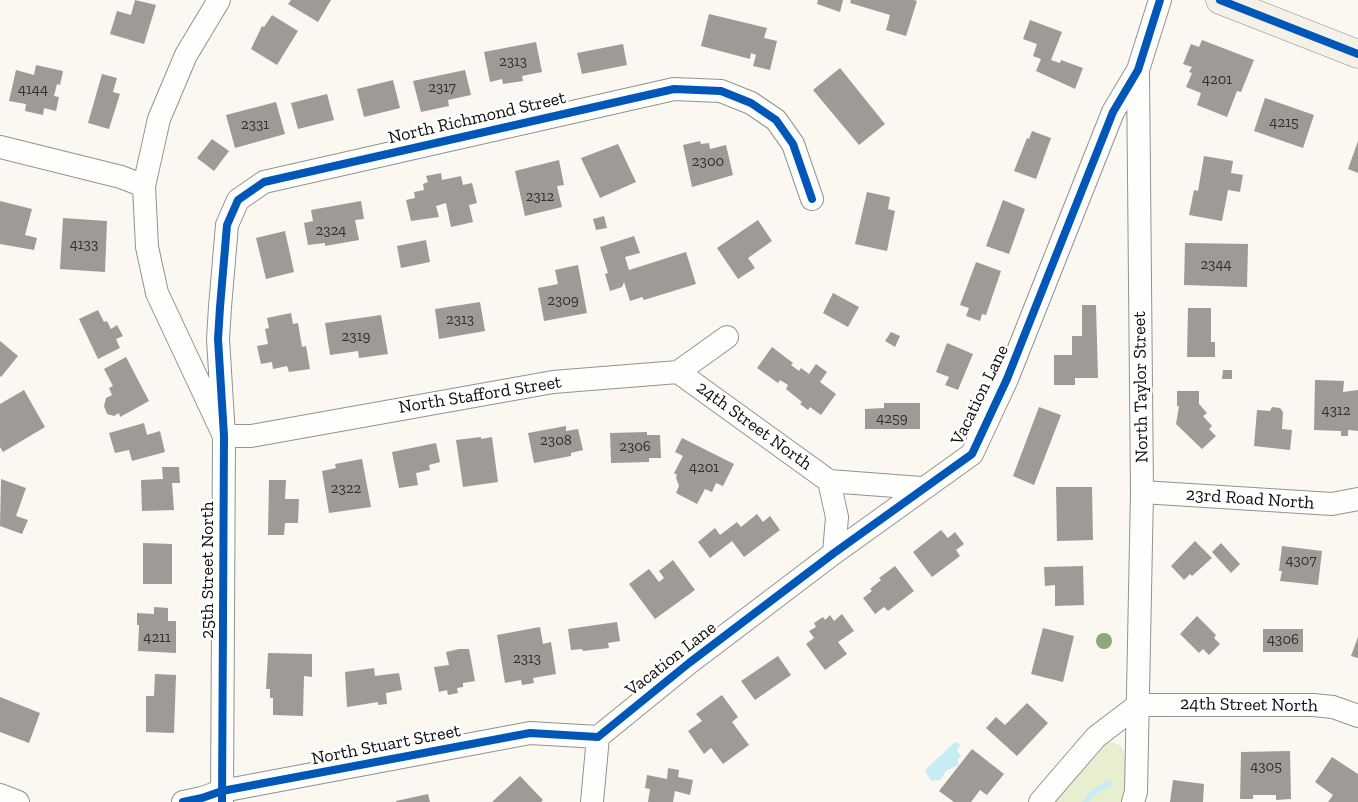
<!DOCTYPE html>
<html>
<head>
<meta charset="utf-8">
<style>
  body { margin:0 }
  canvas { display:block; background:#fbf7f1 }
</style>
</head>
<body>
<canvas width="1358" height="802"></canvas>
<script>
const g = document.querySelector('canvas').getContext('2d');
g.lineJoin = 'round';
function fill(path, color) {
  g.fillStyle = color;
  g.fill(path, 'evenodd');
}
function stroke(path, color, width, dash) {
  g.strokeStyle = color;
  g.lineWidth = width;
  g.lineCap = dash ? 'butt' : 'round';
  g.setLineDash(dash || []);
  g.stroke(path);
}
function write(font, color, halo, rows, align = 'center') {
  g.font = font + ' "Zilla Slab",serif';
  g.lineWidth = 5;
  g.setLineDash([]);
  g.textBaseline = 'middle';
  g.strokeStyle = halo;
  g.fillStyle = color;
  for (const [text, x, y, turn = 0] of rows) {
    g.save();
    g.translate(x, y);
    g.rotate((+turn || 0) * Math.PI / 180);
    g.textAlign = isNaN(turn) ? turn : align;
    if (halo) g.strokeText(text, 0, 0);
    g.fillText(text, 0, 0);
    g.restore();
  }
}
const green = new Path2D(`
  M1109 742C1114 743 1120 744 1123 749 1129 764 1124 787 1122 802H1054L1104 744Z`);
const water = new Path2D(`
  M955 742 959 743 960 746 957 750 961 756 958 759V765L946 771 940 780 931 781 925 770Z`);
const stream = new Path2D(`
  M1086 802 1091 794 1109 783`);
const building = new Path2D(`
  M135 0 156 5 144 44 110 34 117 11 131 15Z
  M291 0H331L318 22 288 4Z
  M818 0H843L840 12 817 4Z
  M851 0H914L917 1 906 36 886 30 890 15 850 3Z
  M709 14 767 28 764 38 777 41 770 70 753 66 756 55 751 53 750 59 701 46Z
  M272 15 298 31 277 65 251 49 262 26 264 27Z
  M1030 20 1062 32 1051 60 1060 63 1061 60 1083 68 1075 89 1036 71 1041 59 1033 56 1037 44 1023 39Z
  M1202 40 1254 60 1241 92 1237 91 1227 117 1197 105 1201 93 1186 87 1192 73 1189 72 1192 67 1183 64 1191 44 1199 47Z
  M536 42 542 72 522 76 523 81 503 84 502 79 490 82 484 52Z
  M623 44 627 65 582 74 577 53Z
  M36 65 63 71 60 85 57 84 54 96 59 97 56 111 44 108 43 115 25 111 26 104 9 101 16 70 34 75Z
  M840 68 885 124 859 145 813 90Z
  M465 70 471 95 448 100 449 106 421 112 413 81Z
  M102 74 117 78 113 92 120 94 109 129 88 123Z
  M393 80 400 108 364 117 357 89Z
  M327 94 334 120 298 129 291 103Z
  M1265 98 1314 115 1303 148 1254 131Z
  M276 102 285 134 235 148 226 115Z
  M1032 131 1051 138 1036 179 1014 171 1027 138 1029 139Z
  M212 139 229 151 214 171 197 158Z
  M700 141 701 144 709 143 710 149 726 145 733 175 692 187 683 145Z
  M1358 141V173L1348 169Z
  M618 144 636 182 600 198 581 158Z
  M1204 156 1233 161 1231 173 1243 175 1240 192 1228 190 1222 221 1189 215 1194 190 1198 191Z
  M559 160 564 185 557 186 562 207 525 216 515 171Z
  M441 173 442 180 461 176 463 185 472 183 477 203 469 205 473 222 451 227 446 203 436 206 439 217 411 221 406 200 415 198 414 192 424 190 423 184 428 182 426 176Z
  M867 192 890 197 888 209 895 211 887 251 855 244Z
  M1003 200 1025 209 1009 254 986 246Z
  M0 201 32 209 25 235 37 238 34 250 0 244Z
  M361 201 364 219 355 220 359 240 325 246V243L308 245 304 223 313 221 311 210Z
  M604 216 607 228 596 230 593 219Z
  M63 218 107 221 105 272 60 269Z
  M758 220 772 241 748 258 755 268 738 279 717 248Z
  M285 231 294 272 266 279 256 238Z
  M634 236 640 253 625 257 629 270 686 252 696 284 644 300 642 297 630 301 624 282 622 287 610 291 605 274 608 273 600 247Z
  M426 240 430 262 401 268 397 246Z
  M1185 243 1248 244 1247 287 1184 285Z
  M976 262 1001 271 986 315 982 314 980 321 966 316 969 308 960 305Z
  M578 265 587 313 544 321 538 288 558 284 555 270Z
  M833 293 859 307 848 327 823 313Z
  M480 302 485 331 439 339 435 309Z
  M1082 305H1096L1098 378H1075V385H1054V355H1072V336H1082Z
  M1188 308H1211V342H1215V357H1187Z
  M98 310 104 322 107 321 111 329 117 325 123 336 116 339 120 348 98 359 79 319Z
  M291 313 293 324 298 323 302 347 306 346 310 369 289 372 287 366 273 369 272 362 261 364 257 346 268 344 265 329 269 328 267 318Z
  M381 315 388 354 359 358 358 351 330 355 325 323Z
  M891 332 900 336 895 347 885 341Z
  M0 341 18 356 1 377 0 376Z
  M947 343 973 354 958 390 945 385 949 377 936 372Z
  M772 347 793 363 791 365 799 371 801 368 809 374 816 364 827 372 820 382 836 394 821 415 810 407 808 410 800 404 802 402 786 389 788 385 780 380 778 383 757 368Z
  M126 357 149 401 120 417 119 413 114 416 107 414 104 406 106 398 112 395 109 388 113 386 104 369Z
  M1223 370H1232V379H1222Z
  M1315 380 1344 381 1343 392 1358 390V431L1348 430V436H1341V431L1314 430Z
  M24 390 45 427 3 452 0 447V404Z
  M1177 391H1199V404L1207 413 1203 416 1212 426 1209 429 1216 436 1202 449 1176 424 1179 406H1177Z
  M884 403H920V429H865V409L884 408Z
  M1039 407 1061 415 1034 485 1013 476Z
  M1272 407 1280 408 1283 412 1282 429 1292 430 1290 450 1254 446 1257 410 1270 411Z
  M144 423 147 435 160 431 165 452 132 461 129 450 115 453 109 433Z
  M566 426V431L578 429 583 450 571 453V456L534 463 528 433Z
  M647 432V435H660L661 458H649V462L611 463 610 433Z
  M481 437V439L492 437 498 482 463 487 456 440Z
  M682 438 734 464 723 486 716 483 712 492 705 489 697 504 676 493 679 486 676 478 677 475 674 473 683 456 675 452Z
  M436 443 440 462 429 465 430 470 416 473 418 485 399 488 392 452Z
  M362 459 371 507 329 513 322 471 336 468 335 464Z
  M162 467H179L180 483H172L174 510 142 511 141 480 163 479Z
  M1 479 26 488 16 516 28 520 22 534 0 526Z
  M269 480H286L285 499H299L298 523H285L284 535H268Z
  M1056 487H1092L1093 540 1057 541Z
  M757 514 763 522 770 516 780 530 744 557 732 541 710 558 698 542 715 528 720 535 737 522 741 527Z
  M941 530 948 538 955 532 964 544 956 550 960 556 932 577 913 552Z
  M1195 541 1212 558 1192 576 1190 574 1184 580 1171 566Z
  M143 543 172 544V584H143Z
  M1221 543 1240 564 1231 573 1212 552Z
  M1282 546 1322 551 1318 585 1280 581 1282 571H1279Z
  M673 560 695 590 655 619 629 584 649 569 659 582 664 578 659 571Z
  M895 566 914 591 888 611 884 607 875 614 863 598 872 591 870 589 881 580 879 578Z
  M1083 566 1084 605 1055 606V585L1045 586 1044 567Z
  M154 607 168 608V621H176V653L138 651 139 625H137V613L154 614Z
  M842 614 854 631 838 642 847 654 825 670 806 644 814 638 809 631 816 627 814 623 823 617 825 620 830 615 834 621Z
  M1197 616 1216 635 1214 638 1220 644 1209 655 1203 649 1199 653 1180 634Z
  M617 622 620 641 608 643 609 648 583 651 582 649 571 650 568 629Z
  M540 627 543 644 551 642 556 674 533 678 534 683 522 685 521 680 505 683 497 635Z
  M1043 628 1074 636 1063 682 1031 674Z
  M1263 629H1303V652H1263Z
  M1358 637V658L1351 656Z
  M459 649H469L475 681 463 683V687L457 688 458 693 448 695 447 690 439 692 434 667 449 665 446 652Z
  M268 653 312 654V677L304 676 303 716 273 715V698H270V689H266Z
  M778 656 791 675 755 700 741 681Z
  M374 668 375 676 399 673 402 690 386 693 387 704 378 705V702L347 707 345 672Z
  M155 674 176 675 174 733 146 732V696H154Z
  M722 695 738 717 732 722 749 745 723 764 711 748 704 754 688 731 702 721 696 714Z
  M0 697 40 713 29 743 0 732Z
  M1027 703 1048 723 1017 756 986 728 996 717 1005 725Z
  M972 749 1004 774 987 795 980 790 971 802H954L939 791Z
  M1290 751 1291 799 1276 800V795H1253V799H1240L1241 752Z
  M1332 757 1358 774V802H1328L1333 795 1315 782Z
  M668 768 679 770 678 777 693 780 690 795 675 791 673 802H648L650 789 645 788 647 775 667 779Z
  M520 776 543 800 541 802H492Z
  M1173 780 1204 784 1203 802H1170Z
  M428 794 430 802H396V801Z`);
const street = new Path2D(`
  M219 0 186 55 159 119 144 186 147 247 157 293 224 436H251L553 382 678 372 727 337
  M0 147 121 177 144 186
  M678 372 829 481 921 488
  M829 481 837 517 834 553
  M1142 492 1332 504 1358 499
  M598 737 689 663 834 553 972 454 1007 379 1113 112 1138 70 1160 0
  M0 795 18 802
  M183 802 202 798 222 791 530 733 598 737
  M222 802 224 436 218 339 220 307 227 225 238 200 264 182 674 89 721 91 751 103 776 120 793 144 812 199
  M592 802 598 737
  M1040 802 1096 737 1138 705H1313L1333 707 1358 716
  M1133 802 1136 792 1142 492 1138 71`);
const secondary = new Path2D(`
  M1220 0 1358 54`);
const cycleway = new Path2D(`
  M1220 0 1358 54
  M183 802 202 798 222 791 530 733 598 737 689 663 834 553 972 454 1007 379 1113 112 1138 70 1160 0
  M222 802 224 436 218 339 220 307 227 225 238 200 264 182 674 89 721 91 751 103 776 120 793 144 812 199`);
const trees = [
  [1104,641]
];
const numberNames = [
  ["2313",513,62],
  ["4201",1217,80],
  ["2317",442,88],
  ["4144",33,90],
  ["4215",1284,123],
  ["2331",255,125],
  ["2300",708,162],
  ["2312",540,197],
  ["2324",331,231],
  ["4133",84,245],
  ["2344",1216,265],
  ["2309",563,301],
  ["2313",460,320],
  ["2319",356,337],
  ["4312",1336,411],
  ["4259",892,419],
  ["2308",556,441],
  ["2306",635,447],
  ["4201",704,468],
  ["2322",346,489],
  ["4307",1301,561],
  ["4211",157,638],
  ["4306",1283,640],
  ["2313",527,659],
  ["4305",1266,767]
];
const streetNames = [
  ["North Richmond Street",477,118,-13],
  ["North Taylor Street",1141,387,-91],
  ["North Stafford Street",480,395,-9],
  ["Vacation Lane",980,395,-64],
  ["24th Street North",754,426,36],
  ["23rd Road North",1250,499,4],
  ["25th Street North",208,570,-90],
  ["Vacation Lane",671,659,-38],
  ["24th Street North",1249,705,1],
  ["North Stuart Street",386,745,-11]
];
fill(green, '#e8efd1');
fill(water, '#c8ecf4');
stroke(stream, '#c8ecf4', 6);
fill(building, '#9e9a97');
stroke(street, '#949290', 24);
stroke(secondary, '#8b8986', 29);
stroke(street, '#fefefd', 22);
stroke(secondary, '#f5f1e8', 28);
stroke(cycleway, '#0057b8', 8);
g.fillStyle = '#90a77c';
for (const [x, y] of trees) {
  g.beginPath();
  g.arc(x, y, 8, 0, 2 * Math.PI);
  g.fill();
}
write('15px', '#313030', null, numberNames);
write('18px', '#0d0d0d', '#fff', streetNames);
</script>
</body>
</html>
